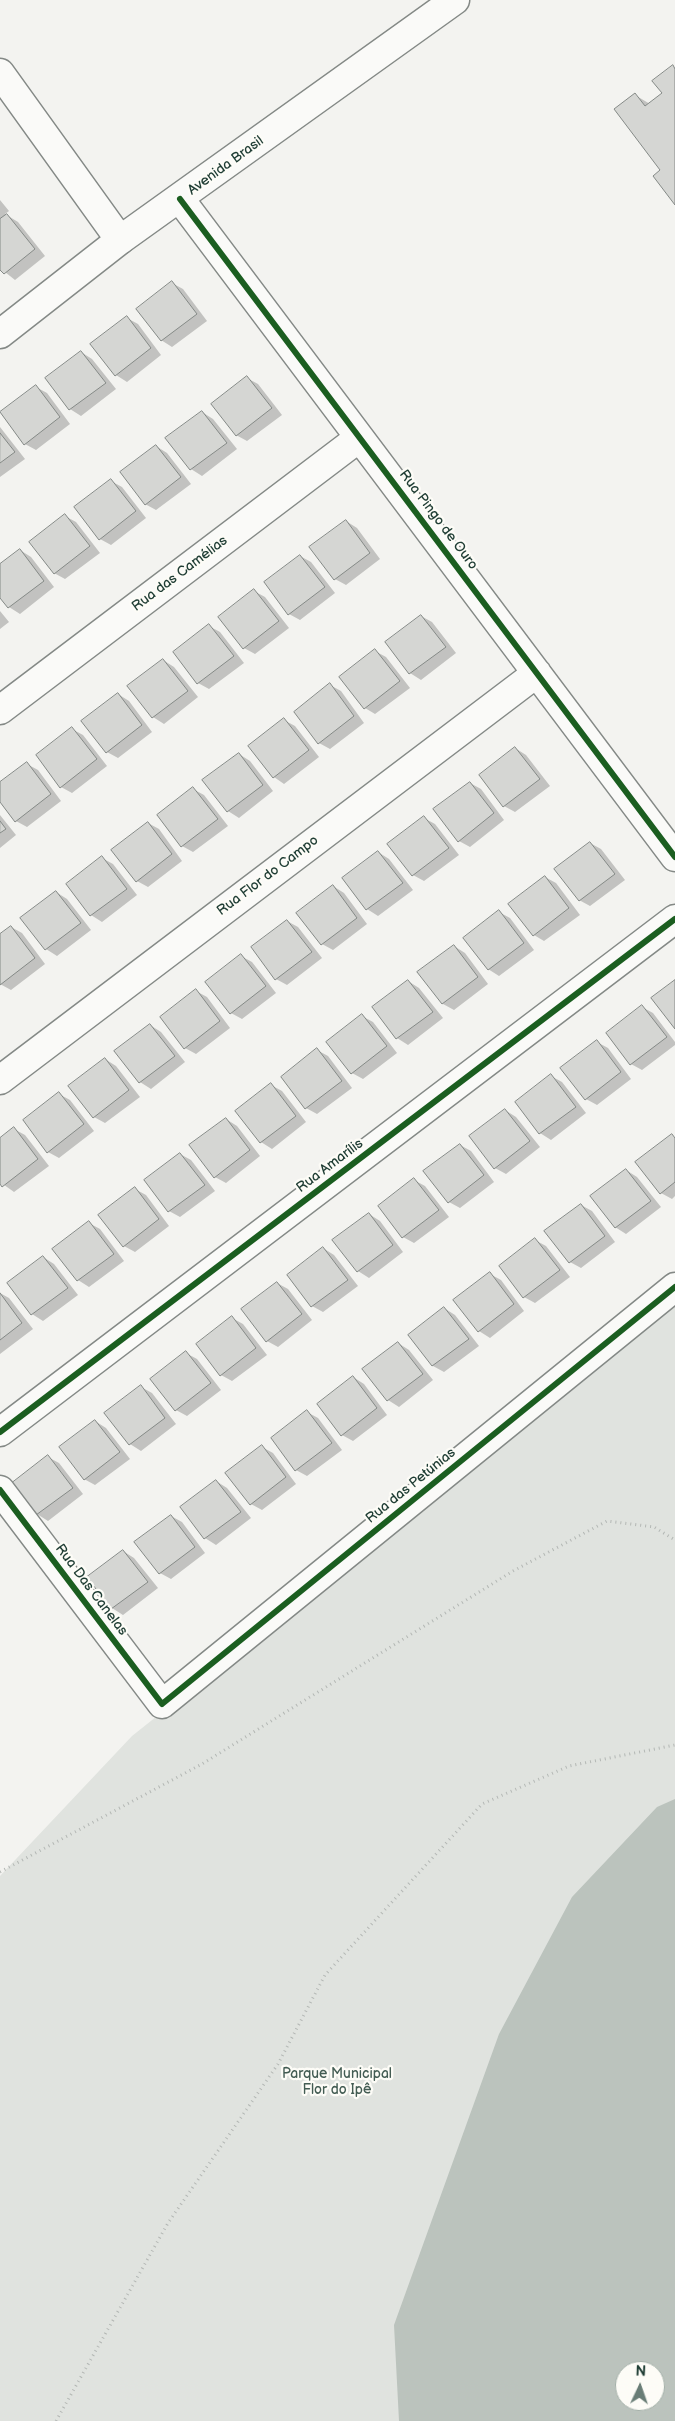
<!DOCTYPE html>
<html>
<head>
<meta charset="utf-8">
<style>
  body { margin:0 }
  #map { position:relative; width:675px; height:2421px; overflow:hidden; background:#f3f3f0; font-family:"Balsamiq Sans",sans-serif }
  canvas { display:block }
  .north { position:absolute; left:615px; top:2361px; width:50px; height:50px; box-sizing:border-box; background:#fdfcf7; border:1px solid #a4b0a9; border-radius:50%; rotate:3deg; font-size:14px; font-weight:700; line-height:20px; text-align:center; color:#1f3d34 }
  .north::after { content:''; display:block; margin:auto; width:18px; height:22px; background:#697d76; clip-path:polygon(50% 0,100% 100%,50% 72%,0 100%) }
</style>
</head>
<body>
<div id="map">
<canvas width="675" height="2421"></canvas>
<div class="north">N</div>
</div>
<script>
const g = document.querySelector('canvas').getContext('2d');
g.lineJoin = 'round';
function fill(path, color) {
  g.fillStyle = color;
  g.fill(path, 'evenodd');
}
function stroke(path, color, width, dash) {
  g.strokeStyle = color;
  g.lineWidth = width;
  g.lineCap = dash ? 'butt' : 'round';
  g.setLineDash(dash || []);
  g.stroke(path);
}
function write(font, color, halo, rows, align = 'center') {
  g.font = font + ' "Balsamiq Sans",sans-serif';
  g.lineWidth = 4.5;
  g.setLineDash([]);
  g.textBaseline = 'middle';
  g.strokeStyle = halo;
  g.fillStyle = color;
  for (const [text, x, y, turn = 0] of rows) {
    g.save();
    g.translate(x, y);
    g.rotate((+turn || 0) * Math.PI / 180);
    g.textAlign = isNaN(turn) ? turn : align;
    if (halo) g.strokeText(text, 0, 0);
    g.fillText(text, 0, 0);
    g.restore();
  }
}
const green = new Path2D(`
  M675 1304V2421H0V1876L132 1736ZM625 2371H655V2401H625Z`);
const water = new Path2D(`
  M675 1799V2421H399L394 2325 499 2034 572 1897 657 1807ZM625 2371H655V2401H625Z`);
const shadow = new Path2D(`
  M673 67 675 68V203L635 95 650 104 664 94Z
  M0 200 9 211 5 214 18 222 45 256 15 280 0 268Z
  M172 283 183 289 207 321 172 347 161 340Z
  M127 318 138 324 161 355 127 382 116 375Z
  M81 352 92 359 116 389 81 416 70 409Z
  M247 378 258 384 282 415 247 441 236 435Z
  M36 387 47 393 70 424 36 450 25 444 1 413Z
  M202 412 213 419 237 449 202 476 191 469Z
  M0 427 25 459 0 477Z
  M156 446 167 453 191 484 156 510 145 504Z
  M111 481 122 487 146 518 111 545 100 539Z
  M65 516 76 522 100 553 65 579 54 573Z
  M346 521 357 528 380 559 346 585 335 579Z
  M20 550 31 557 54 587 20 614 9 607 0 596V565Z
  M300 556 311 562 335 593 300 620 289 614Z
  M254 591 265 597 289 628 255 654 244 648Z
  M0 611 9 622 0 629Z
  M421 616 432 622 456 653 421 680 410 673Z
  M209 626 220 632 244 663 209 689 198 683Z
  M375 651 386 657 410 688 375 714 365 708Z
  M163 660 174 667 198 697 164 724 153 717Z
  M330 685 341 691 364 723 330 749 319 743Z
  M118 694 129 701 152 732 118 758 107 752Z
  M284 720 295 726 319 757 284 784 274 777Z
  M72 729 83 735 107 766 72 793 61 787Z
  M515 748 526 755 550 786 515 812 504 806Z
  M239 754 250 761 273 791 239 818 228 811Z
  M27 764 38 770 61 801 27 827 16 821 0 800V784Z
  M470 783 481 789 504 820 470 847 459 841Z
  M193 789 204 795 228 826 193 852 182 846Z
  M0 815 16 835 0 848Z
  M424 818 435 824 459 855 424 881 413 875Z
  M148 823 159 829 182 861 148 887 137 881Z
  M590 843 601 849 625 880 590 906 579 900Z
  M378 852 389 859 413 890 378 916 367 909 344 879Z
  M102 858 113 864 137 895 102 922 91 915 68 884Z
  M545 877 556 883 580 915 544 941 534 935Z
  M333 886 344 893 367 924 333 950 322 944Z
  M56 892 67 899 91 930 57 956 46 949 22 919Z
  M499 912 510 918 534 950 499 976 488 969Z
  M287 921 298 927 322 958 287 985 276 979Z
  M11 927 22 933 45 964 11 990 0 984V936Z
  M454 946 465 953 488 984 454 1010 443 1004Z
  M241 956 252 962 276 993 242 1019 231 1013Z
  M408 981 419 988 443 1018 408 1045 397 1038Z
  M196 991 207 997 230 1028 196 1054 185 1048Z
  M642 1007 653 1013 675 1042V1045L642 1070 631 1064Z
  M362 1016 373 1022 397 1053 363 1079 352 1073Z
  M150 1025 161 1032 185 1062 151 1089 140 1082Z
  M597 1042 608 1048 631 1079 597 1105 586 1099Z
  M317 1050 328 1056 352 1088 317 1114 306 1108Z
  M105 1059 116 1066 140 1097 105 1123 94 1117Z
  M551 1076 562 1082 586 1113 551 1140 540 1133Z
  M271 1085 282 1091 306 1122 272 1149 261 1142Z
  M59 1094 70 1100 94 1131 59 1158 48 1152Z
  M505 1110 516 1117 540 1147 506 1174 495 1168Z
  M226 1119 237 1126 260 1156 226 1183 215 1177Z
  M14 1129 25 1135 49 1166 14 1192 0 1182V1139Z
  M672 1136 675 1138V1196L672 1199 661 1193Z
  M460 1145 471 1151 494 1182 460 1208 449 1202Z
  M180 1154 191 1160 215 1191 180 1217 169 1211Z
  M626 1170 637 1177 661 1207 626 1234 615 1227Z
  M414 1180 425 1186 449 1217 414 1243 403 1237Z
  M135 1189 146 1195 169 1226 135 1252 124 1246Z
  M581 1205 592 1211 615 1242 581 1268 570 1262Z
  M369 1214 380 1221 403 1252 369 1278 358 1271 334 1241Z
  M89 1223 100 1229 124 1261 89 1287 78 1280 54 1249Z
  M535 1240 546 1246 570 1277 535 1303 524 1297Z
  M323 1248 334 1255 358 1286 323 1312 312 1306Z
  M43 1257 54 1264 78 1295 43 1321 32 1314 9 1284Z
  M490 1274 501 1280 524 1311 490 1338 479 1331 455 1300Z
  M277 1283 288 1289 312 1320 278 1347 267 1341Z
  M0 1293 9 1298 33 1329 0 1354Z
  M444 1308 455 1315 479 1346 444 1372 433 1366 409 1335Z
  M232 1318 243 1324 267 1355 232 1381 221 1375Z
  M398 1343 409 1350 433 1380 399 1407 388 1400Z
  M186 1353 197 1359 221 1390 187 1416 176 1410Z
  M353 1377 364 1384 387 1415 353 1441 342 1435Z
  M141 1387 152 1393 176 1424 141 1451 130 1444 106 1413Z
  M307 1412 318 1418 342 1450 307 1476 296 1470Z
  M95 1421 106 1428 130 1459 95 1485 84 1479Z
  M262 1447 273 1453 296 1484 262 1510 251 1504Z
  M48 1457 59 1463 83 1494 48 1521 37 1514 13 1483Z
  M216 1481 227 1488 251 1518 216 1545 205 1538 182 1508Z
  M171 1516 182 1522 205 1553 171 1579 160 1573Z
  M123 1551 134 1558 158 1588 123 1615 112 1608 89 1578Z`);
const building = new Path2D(`
  M673 65 675 69V205L653 176 660 170 614 109 635 93 645 106 662 93 652 81Z
  M7 214 35 249 4 274 0 270V219Z
  M172 281 197 314 161 341 136 309Z
  M127 316 151 348 115 376 90 344Z
  M81 351 106 383 69 410 45 378Z
  M247 376 272 408 236 436 211 404Z
  M36 385 60 417 24 445 0 412Z
  M202 411 227 443 190 470 165 438Z
  M0 433 15 452 0 463Z
  M156 445 181 477 145 505 120 472Z
  M111 479 136 511 99 540 74 507Z
  M65 514 90 546 54 574 29 542Z
  M346 520 370 553 334 580 309 547Z
  M20 549 44 581 8 608 0 598V564Z
  M300 555 325 587 288 615 264 582Z
  M254 589 279 621 243 649 218 617Z
  M421 615 446 647 409 674 385 642Z
  M209 624 234 656 197 684 173 652Z
  M375 649 400 681 364 709 339 677Z
  M163 659 188 691 152 718 127 686Z
  M330 683 354 716 318 744 294 712Z
  M118 693 142 725 106 753 81 721Z
  M284 718 309 750 273 778 248 746Z
  M72 727 97 759 60 788 36 755Z
  M515 747 540 779 503 807 479 775Z
  M239 753 263 785 227 812 202 780Z
  M27 762 51 794 15 822 0 802V782Z
  M470 782 494 813 458 842 433 809Z
  M193 787 218 819 181 847 157 815Z
  M424 816 449 848 412 876 387 844Z
  M0 821 6 829 0 833Z
  M148 822 172 854 136 882 111 850Z
  M590 842 615 874 579 901 554 869Z
  M378 851 403 883 366 910 342 878Z
  M102 856 127 889 90 916 66 884Z
  M545 876 569 908 533 936 508 904Z
  M333 885 357 918 321 945 296 913Z
  M56 891 81 923 45 950 20 918Z
  M499 910 524 943 488 970 463 938Z
  M287 920 312 952 275 980 251 947Z
  M11 926 35 958 0 985V934Z
  M454 945 478 977 442 1004 417 972Z
  M241 954 266 986 230 1014 205 982Z
  M408 980 433 1012 396 1039 372 1007Z
  M675 980V1029L651 998Z
  M196 989 220 1021 184 1049 160 1017Z
  M642 1005 667 1037 630 1065 606 1033Z
  M362 1014 387 1046 351 1074 326 1042Z
  M150 1024 175 1056 139 1083 114 1051Z
  M597 1040 621 1072 585 1100 560 1068Z
  M317 1048 342 1081 305 1109 281 1077Z
  M105 1058 129 1090 93 1118 68 1086Z
  M551 1074 576 1107 539 1134 515 1102Z
  M271 1083 296 1116 260 1143 235 1111Z
  M59 1092 84 1124 47 1153 23 1120Z
  M505 1109 530 1141 494 1169 469 1136Z
  M226 1118 250 1150 214 1178 189 1145Z
  M14 1127 38 1159 2 1187 0 1184V1138Z
  M672 1134 675 1138V1182L660 1194 635 1162Z
  M460 1144 484 1175 448 1203 423 1171Z
  M180 1153 205 1185 168 1212 144 1180Z
  M626 1169 651 1201 615 1228 590 1196Z
  M414 1178 439 1210 402 1238 378 1206Z
  M135 1187 159 1219 123 1247 98 1215Z
  M581 1204 605 1236 569 1263 544 1231Z
  M369 1213 393 1245 357 1272 332 1240Z
  M89 1221 114 1254 77 1281 52 1249Z
  M535 1238 560 1270 523 1298 499 1266Z
  M323 1247 348 1280 311 1307 287 1275Z
  M43 1256 68 1288 31 1315 7 1283Z
  M490 1272 514 1304 478 1332 453 1300Z
  M277 1282 302 1314 266 1342 241 1309Z
  M0 1293 22 1323 0 1340Z
  M444 1307 469 1339 432 1366 408 1335Z
  M232 1316 256 1348 220 1376 196 1344Z
  M398 1342 423 1374 387 1401 362 1369Z
  M186 1351 211 1383 175 1411 150 1379Z
  M353 1376 377 1408 341 1436 317 1404Z
  M141 1385 165 1418 129 1445 104 1413Z
  M307 1410 332 1443 295 1471 271 1438Z
  M95 1420 120 1452 84 1480 59 1447Z
  M262 1445 286 1477 250 1505 225 1473Z
  M48 1455 73 1488 36 1515 12 1483Z
  M216 1480 241 1512 204 1539 180 1507Z
  M171 1515 195 1547 159 1574 134 1542Z
  M123 1550 148 1582 111 1609 87 1577Z`);
const path = new Path2D(`
  M0 1872 202 1764 513 1571 607 1521 654 1527 675 1540
  M56 2421 168 2223 278 2064 325 1975 482 1804 569 1766 675 1745`);
const minor = new Path2D(`
  M0 73 120 240
  M180 199 675 857
  M0 710 359 438
  M0 1080 537 673
  M0 1432 675 919
  M0 1490 162 1704 675 1287`);
const tertiary = new Path2D(`
  M0 334 120 240 455 0`);
const cycleway = new Path2D(`
  M180 199 675 857
  M0 1432 675 919
  M0 1490 162 1704 675 1287`);
const streetNames = [
  ["Avenida Brasil",226,166,-36],
  ["Rua Pingo de Ouro",438,520,53],
  ["Rua das Camélias",180,574,-37],
  ["Rua Flor do Campo",268,876,-37],
  ["Rua Amarílis",330,1166,-37],
  ["Rua das Petúnias",411,1486,-39],
  ["Rua Das Canelas",91,1590,53]
];
const parkNames = [
  ["Parque Municipal",337,2074],
  ["Flor do Ipê",337,2090]
];
fill(green, '#e0e3df');
fill(water, '#bbc3bd');
fill(shadow, '#0003');
fill(building, '#d5d6d3');
stroke(building, '#848986', 1);
stroke(minor, '#848986', 31);
stroke(tertiary, '#848986', 31);
stroke(path, '#b3b7b4', 3, [1, 4]);
stroke(minor, '#fafaf8', 28);
stroke(tertiary, '#fafaf8', 28);
stroke(cycleway, '#1b5e20', 6);
write('14px', '#1f3d34', '#fdfcf7', streetNames);
write('14px', '#435c53', '#fdfcf7', parkNames);
</script>
</body>
</html>
